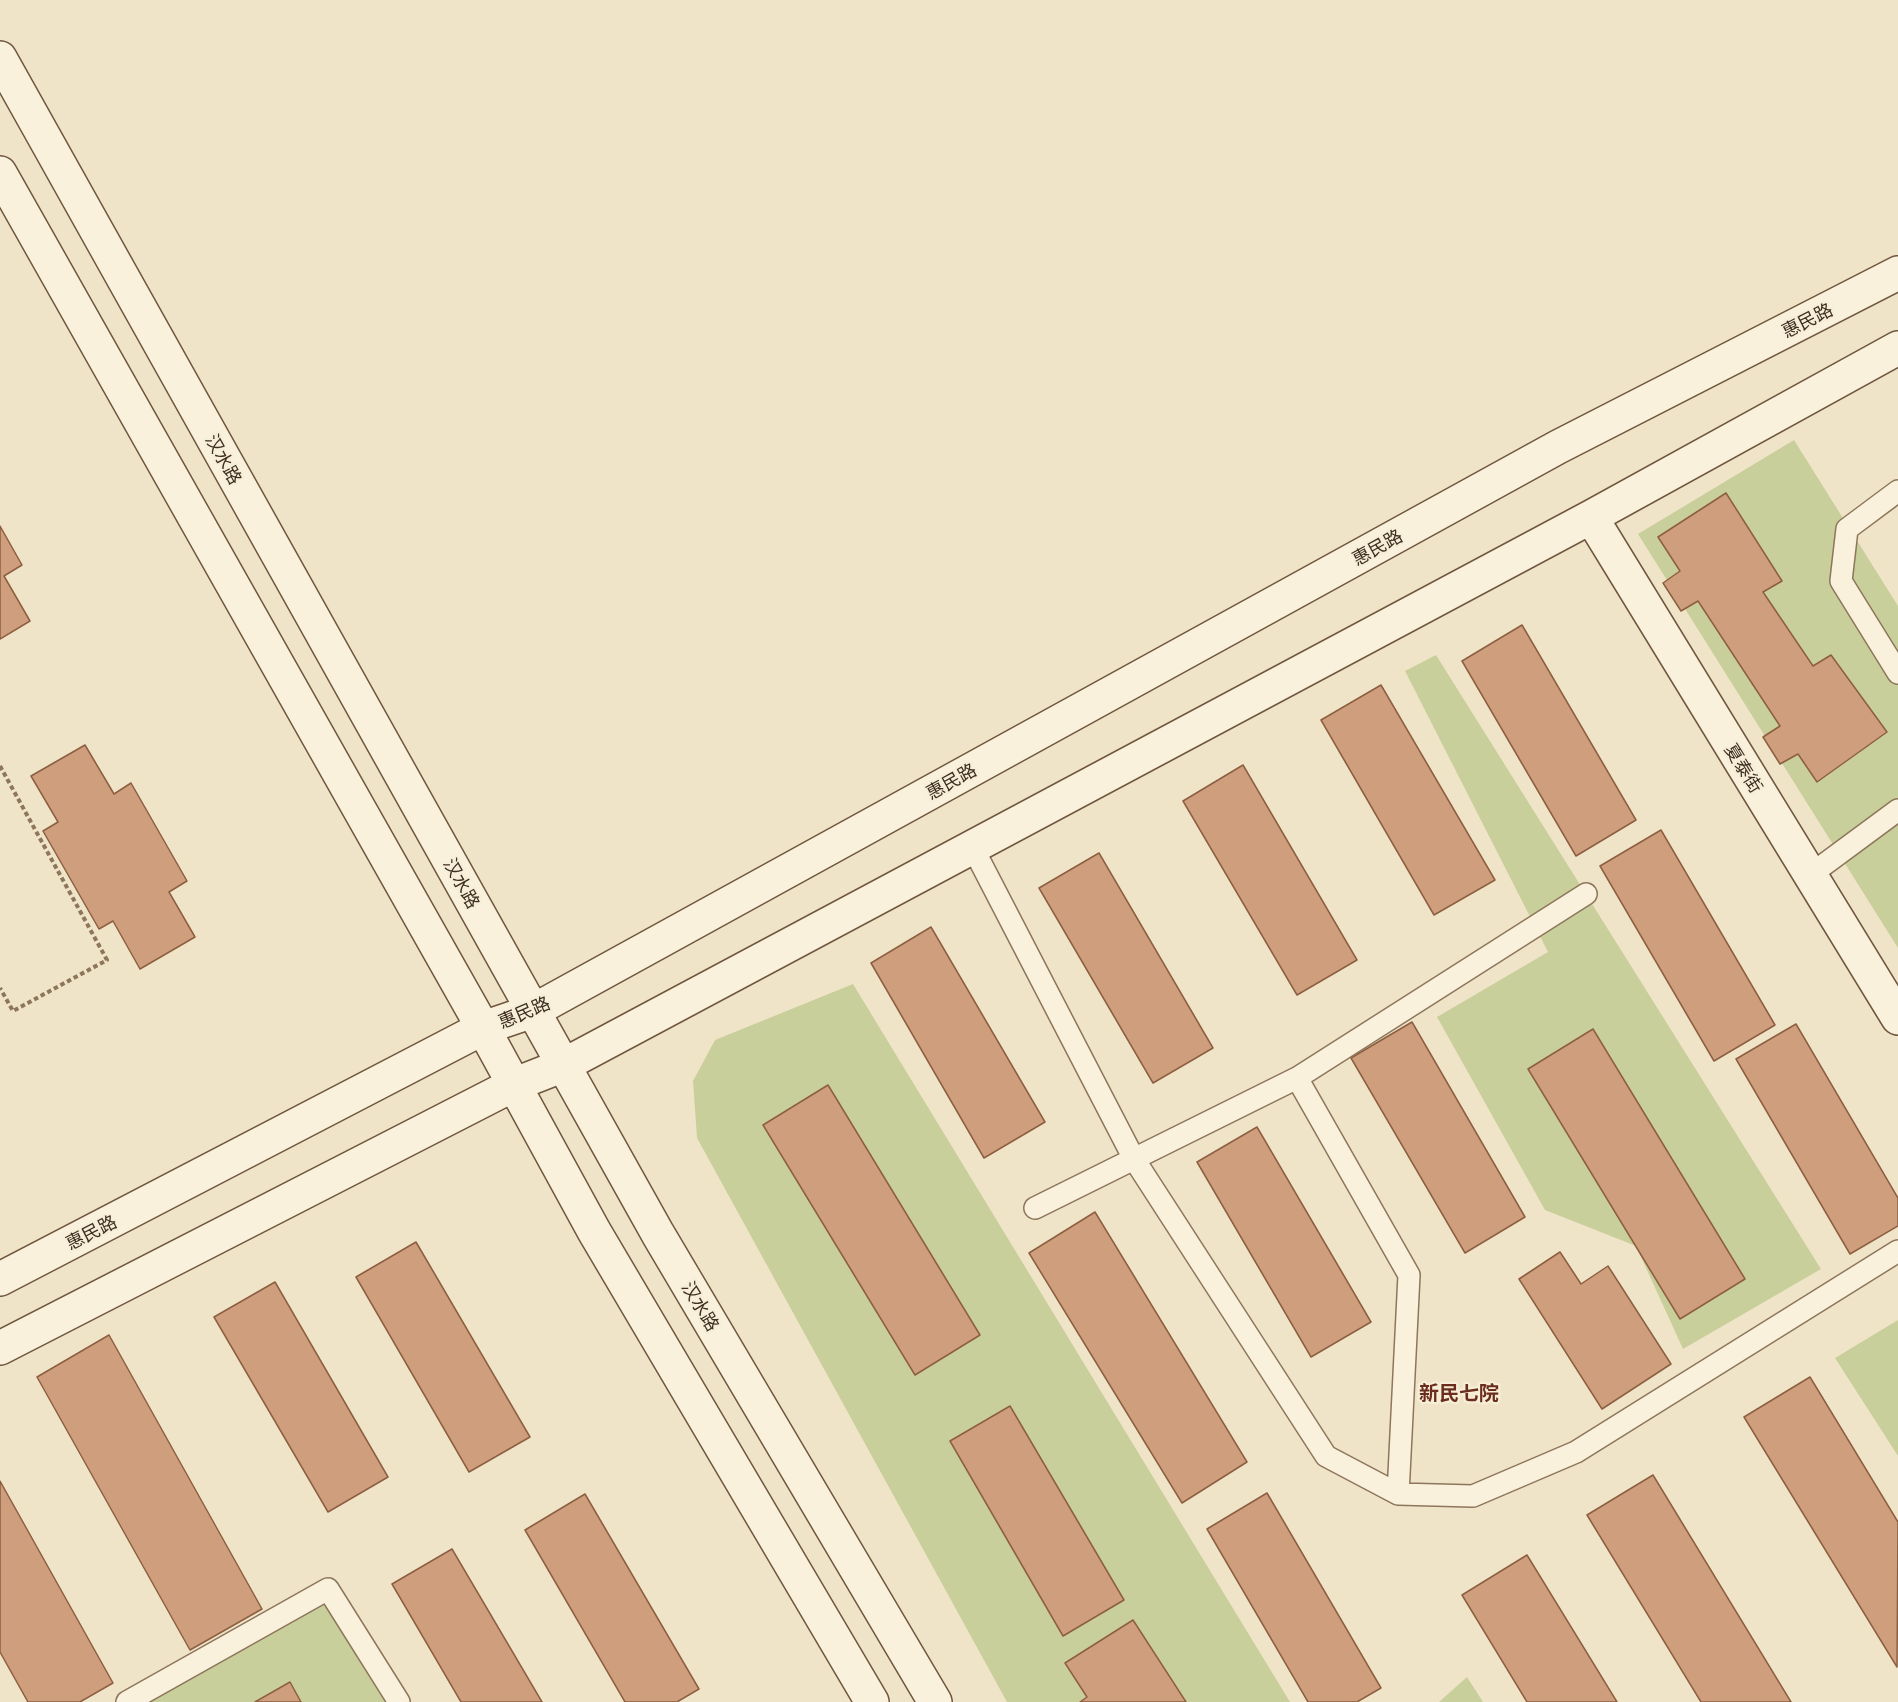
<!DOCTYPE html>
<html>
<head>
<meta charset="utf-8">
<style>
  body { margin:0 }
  canvas { display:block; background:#f0e4c8 }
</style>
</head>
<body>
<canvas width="1898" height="1702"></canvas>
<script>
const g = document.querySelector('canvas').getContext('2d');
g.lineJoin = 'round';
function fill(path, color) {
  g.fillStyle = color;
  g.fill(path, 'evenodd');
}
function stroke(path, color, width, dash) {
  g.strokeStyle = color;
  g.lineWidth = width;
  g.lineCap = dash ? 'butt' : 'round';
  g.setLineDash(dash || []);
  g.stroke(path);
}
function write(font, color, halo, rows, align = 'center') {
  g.font = font + ' Georgia,"Noto Sans SC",serif';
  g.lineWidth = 4.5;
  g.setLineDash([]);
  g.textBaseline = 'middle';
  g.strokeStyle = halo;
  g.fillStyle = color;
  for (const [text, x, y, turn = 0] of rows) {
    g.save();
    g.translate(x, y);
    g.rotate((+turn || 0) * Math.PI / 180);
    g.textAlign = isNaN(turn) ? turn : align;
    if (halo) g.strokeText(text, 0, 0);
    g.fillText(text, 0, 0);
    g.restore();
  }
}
const green = new Path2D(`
  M1794 440 1898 606V948L1638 534Z
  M1436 655 1821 1269 1683 1349 1636 1246 1545 1210 1437 1017 1548 952 1405 671Z
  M853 984 1290 1702H1007L697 1138 693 1081 715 1040Z
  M1898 1320V1456L1835 1358Z
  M328 1589 399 1702H127Z
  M1467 1677 1483 1702H1439Z`);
const building = new Path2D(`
  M1726 493 1782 581 1763 592 1813 666 1831 655 1887 732 1817 782 1798 754 1780 764 1763 737 1780 726 1698 601 1681 611 1663 583 1680 571 1658 537Z
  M0 526 22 565 4 576 30 621 0 639Z
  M1522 625 1636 820 1576 856 1462 661Z
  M1381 685 1495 880 1434 915 1321 720Z
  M85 745 114 794 131 783 187 881 169 892 195 937 140 969 113 921 99 929 43 831 58 822 31 776Z
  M1243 765 1357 960 1297 995 1183 801Z
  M1661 830 1775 1025 1714 1061 1600 866Z
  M1099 853 1213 1048 1153 1083 1039 888Z
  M931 927 1045 1122 984 1158 871 963Z
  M1412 1022 1525 1217 1465 1253 1351 1058Z
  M1796 1024 1898 1198V1226L1850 1254 1736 1059Z
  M1593 1029 1745 1279 1680 1319 1528 1069Z
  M828 1085 980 1335 915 1375 763 1125Z
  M1257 1127 1371 1322 1311 1357 1197 1162Z
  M1095 1212 1247 1462 1182 1503 1029 1253Z
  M416 1242 530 1437 469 1472 356 1277Z
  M1560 1252 1581 1284 1608 1266 1671 1364 1602 1409 1519 1279Z
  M275 1282 388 1477 328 1512 214 1317Z
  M109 1335 262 1609 190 1650 37 1377Z
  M1810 1377 1898 1522 1897 1667 1744 1417Z
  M1010 1406 1124 1600 1063 1636 950 1441Z
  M1653 1475 1791 1702H1701L1587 1515Z
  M0 1481 113 1683 80 1702H28L0 1652Z
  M1267 1493 1381 1688 1357 1702H1308L1207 1529Z
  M585 1494 699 1689 677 1702H625L525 1530Z
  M452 1549 542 1702H461L392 1584Z
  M1527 1555 1617 1702H1527L1462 1595Z
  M1133 1620 1186 1702H1080L1087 1697 1065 1663Z
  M290 1682 301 1702H255Z`);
const path = new Path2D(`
  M0 766 107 960 13 1011 0 988`);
const lane = new Path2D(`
  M1898 491 1847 529 1841 581 1898 673
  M973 848 1134 1159 1326 1456 1398 1494
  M1810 875 1898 810
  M1586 894 1297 1078 1409 1275 1398 1494 1473 1496 1576 1452 1898 1251
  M1035 1208 1297 1078
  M127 1702 328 1589 399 1702`);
const secondary = new Path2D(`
  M0 58 658 1234 935 1702
  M0 173 483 1028 594 1231 872 1702
  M1591 517 1898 1018
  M0 1279 483 1028 533 1011 1558 447 1898 273
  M0 1348 513 1085 564 1065 1591 517 1898 348`);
const streetNames = [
  ["惠民路",1807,320,-27],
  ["汉水路",224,459,61],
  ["惠民路",1377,547,-29],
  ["夏泰街",1744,768,58],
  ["惠民路",951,781,-29],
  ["汉水路",462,883,61],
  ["惠民路",524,1012,-23],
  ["惠民路",91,1232,-27],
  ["汉水路",701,1306,59]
];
const neighbourhoodNames = [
  ["新民七院",1459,1392]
];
fill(green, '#c9cf9b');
fill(building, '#cf9f7d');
stroke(building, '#8d5f41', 1.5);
stroke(lane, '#8d765c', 24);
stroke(secondary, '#6f573f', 36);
stroke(path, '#8d765c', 4, [4.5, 3]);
stroke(lane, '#faf1dc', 21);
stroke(secondary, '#faf1dc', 33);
write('18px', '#3d2e20', '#f7eed8', streetNames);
write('bold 20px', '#6b2e1e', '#f7eed8', neighbourhoodNames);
</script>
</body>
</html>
